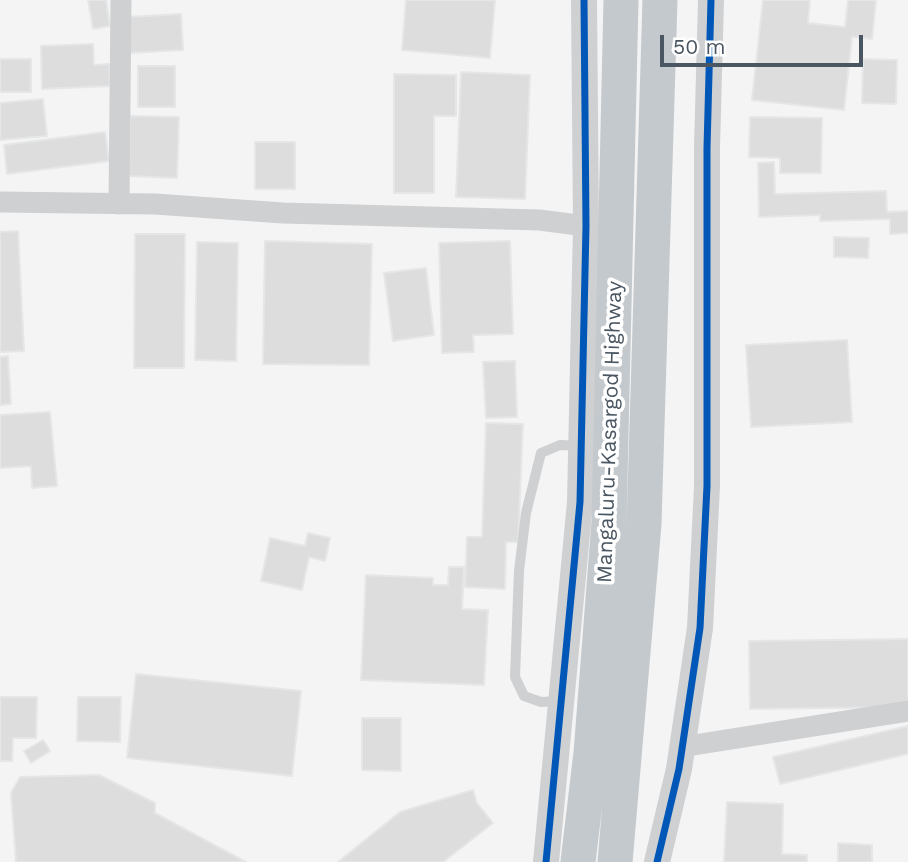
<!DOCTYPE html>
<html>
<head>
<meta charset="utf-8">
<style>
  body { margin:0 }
  #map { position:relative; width:908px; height:862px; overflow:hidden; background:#f4f4f4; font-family:"Work Sans",sans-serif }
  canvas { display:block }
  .scale { position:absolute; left:660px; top:35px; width:203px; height:32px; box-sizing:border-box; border:4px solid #4a5661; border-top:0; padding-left:9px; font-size:21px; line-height:24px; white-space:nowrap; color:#4a5661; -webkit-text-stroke:5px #fff; paint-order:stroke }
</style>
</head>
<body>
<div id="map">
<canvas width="908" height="862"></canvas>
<div class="scale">50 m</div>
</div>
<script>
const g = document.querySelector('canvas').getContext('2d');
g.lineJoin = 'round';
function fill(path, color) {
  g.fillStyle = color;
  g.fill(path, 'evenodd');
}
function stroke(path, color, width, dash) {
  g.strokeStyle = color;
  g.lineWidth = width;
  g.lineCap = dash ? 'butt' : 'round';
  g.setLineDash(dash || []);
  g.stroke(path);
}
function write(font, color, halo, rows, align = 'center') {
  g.font = font + ' "Work Sans",sans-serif';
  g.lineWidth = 7;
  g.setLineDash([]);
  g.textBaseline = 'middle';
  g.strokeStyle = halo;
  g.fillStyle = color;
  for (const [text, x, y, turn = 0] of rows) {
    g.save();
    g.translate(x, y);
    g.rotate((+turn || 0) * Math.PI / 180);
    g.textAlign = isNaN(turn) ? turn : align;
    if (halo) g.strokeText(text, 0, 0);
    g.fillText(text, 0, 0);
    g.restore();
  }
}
const building = new Path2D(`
  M88 0H106L110 26 93 29Z
  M406 0H495L490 58 402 50Z
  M763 0H810L808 23 845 27 848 0H876L872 39 852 37 844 110 752 100Z
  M181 14 183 50 129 53 127 17Z
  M93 44 94 65 109 64 110 86 42 89 41 46Z
  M0 59H31V92H0Z
  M863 59 897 60 896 104 862 103Z
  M138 66H175V107H138Z
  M461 72 530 75 525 199 456 197Z
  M394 74 456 75V116H434V193H394Z
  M43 99 47 136 0 140V103Z
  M130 116 179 117 177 178 129 176Z
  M750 117 822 118 821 173H780V158L749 157Z
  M105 132 109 161 7 174 4 145Z
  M255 142H295V189H255Z
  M774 162 775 194 886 191 887 212 908 211V233L890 234V219L820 221V215L759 217 758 163Z
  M18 231 24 351 0 352V232Z
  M135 234H185L184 368H134Z
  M834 237 869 238 868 258 834 257Z
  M265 241 372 244 369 365 263 364Z
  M510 241 513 334 473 335 474 352 442 353 439 243Z
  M197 242 238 243 236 361 195 360Z
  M426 268 434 335 393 341 384 273Z
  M847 340 852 422 751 427 746 345Z
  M8 356 11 404 0 405V357Z
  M515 361 517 417 486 418 483 362Z
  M50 412 57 486 32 488 31 466 0 468V415Z
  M486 423 523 424 518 542H506L505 589 465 587 467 537H482Z
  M308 533 330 538 325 561 309 557 302 590 261 581 270 538 305 546Z
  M449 567H464L462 609 488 610 484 685 361 680 366 575 433 578V585H448Z
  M908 639V707L750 709 749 641Z
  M136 674 301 691 292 776 127 758Z
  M0 697H37L36 738H13L12 761H0Z
  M78 697H121L120 742 77 741Z
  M362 718H401V771L362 770Z
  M908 726V754L780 784 773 757Z
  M43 740 50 751 31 763 24 751Z
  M99 775 155 803V813L246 862H16L11 793 20 777Z
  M473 790 477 803 493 823 443 862H338L400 812Z
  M727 802 783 804 782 854 807 855V862H724Z
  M838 843 872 845V862H838Z`);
const service = new Path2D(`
  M560 701 541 702 524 696 515 677 519 571 526 513 541 453 560 445 581 446`);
const minor = new Path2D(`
  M0 202 155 204 283 213 539 220 586 226
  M119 204 121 0
  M681 747 908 711`);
const tertiary = new Path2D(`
  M546 862 580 502 586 226 584 0
  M657 862 679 769 700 628 707 486V148L711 0`);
const trunk = new Path2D(`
  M578 862 591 753 609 522 621 0
  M615 862 644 524 660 0`);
const cycleway = new Path2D(`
  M546 862 580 502 586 226 584 0
  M657 862 679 769 700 628 707 486V148L711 0`);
const streetNames = [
  ["Mangaluru-Kasargod Highway",610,432,-88]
];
fill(building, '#ddddde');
stroke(building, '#e5e6e7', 2);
stroke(service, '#ced0d2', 10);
stroke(minor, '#ced0d2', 21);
stroke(tertiary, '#ced0d2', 26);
stroke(trunk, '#c4c9cd', 35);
stroke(cycleway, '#0057b8', 7);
write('21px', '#4a5661', '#fff', streetNames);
</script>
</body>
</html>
